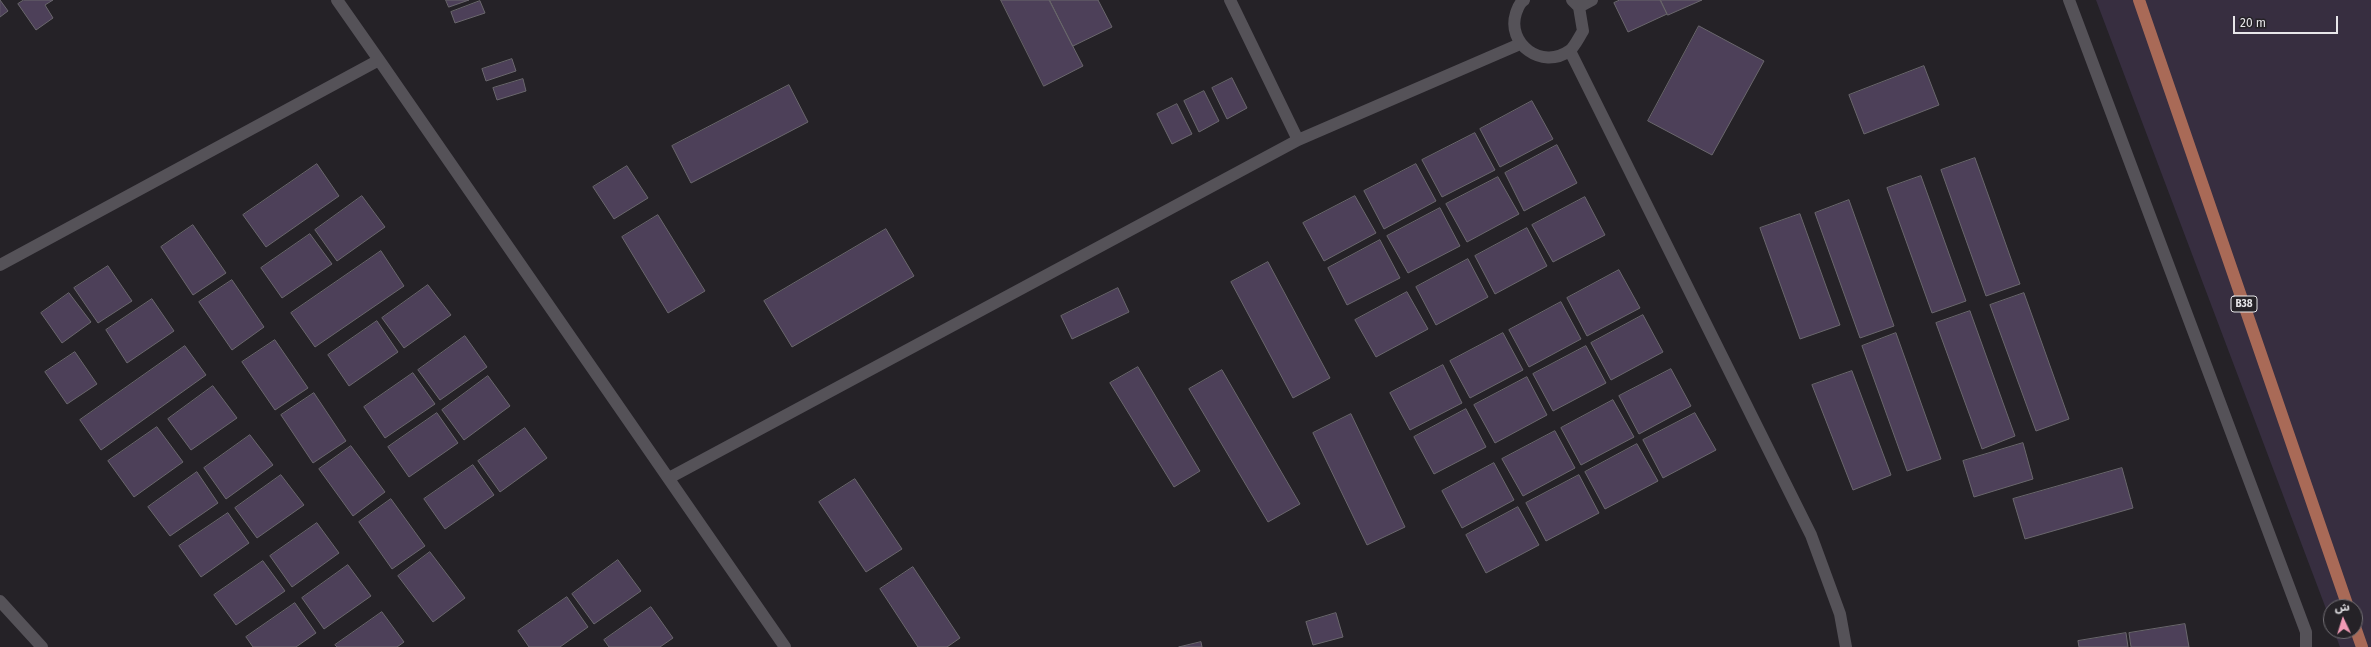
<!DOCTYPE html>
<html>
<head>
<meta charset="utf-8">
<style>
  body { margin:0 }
  #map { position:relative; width:2371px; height:647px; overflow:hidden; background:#252227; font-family:"Fira Sans","Noto Sans Arabic",sans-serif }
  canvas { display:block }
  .north { position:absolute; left:2323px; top:599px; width:40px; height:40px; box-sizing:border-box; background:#252227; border:1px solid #737075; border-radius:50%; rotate:356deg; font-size:11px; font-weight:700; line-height:16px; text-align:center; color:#e7e6e9 }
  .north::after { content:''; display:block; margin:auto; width:14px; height:18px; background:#f09ab5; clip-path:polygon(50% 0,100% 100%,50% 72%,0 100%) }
  .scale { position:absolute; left:2233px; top:16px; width:105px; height:18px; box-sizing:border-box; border:2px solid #e7e6e9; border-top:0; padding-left:5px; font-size:12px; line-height:14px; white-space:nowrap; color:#e7e6e9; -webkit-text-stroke:3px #252227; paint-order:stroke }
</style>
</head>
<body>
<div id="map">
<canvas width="2371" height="647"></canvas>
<div class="north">ش</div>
<div class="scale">20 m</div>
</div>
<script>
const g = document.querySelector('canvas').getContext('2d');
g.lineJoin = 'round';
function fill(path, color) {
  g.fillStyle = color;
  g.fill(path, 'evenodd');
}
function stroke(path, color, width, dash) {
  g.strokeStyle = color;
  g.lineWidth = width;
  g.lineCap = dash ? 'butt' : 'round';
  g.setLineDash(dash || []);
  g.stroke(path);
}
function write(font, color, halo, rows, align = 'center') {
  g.font = font + ' "Fira Sans",sans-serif';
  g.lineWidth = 3;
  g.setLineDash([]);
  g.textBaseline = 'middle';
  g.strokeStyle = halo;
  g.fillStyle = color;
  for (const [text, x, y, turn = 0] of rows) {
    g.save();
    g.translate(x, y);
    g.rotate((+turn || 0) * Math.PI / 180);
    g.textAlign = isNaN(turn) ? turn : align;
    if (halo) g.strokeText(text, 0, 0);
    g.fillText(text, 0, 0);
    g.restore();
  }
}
const green = new Path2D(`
  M2096 0H2371V647H2340L2334 631H2355V607H2331V622Z`);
const building = new Path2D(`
  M0 0 8 11 0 17Z
  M24 0H53L45 5 53 18 36 30 18 4Z
  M446 0H469L449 7Z
  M1001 0H1049L1083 66 1044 86Z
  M1050 0H1098L1112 27 1073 46Z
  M1620 0H1660L1667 14 1628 32 1614 3Z
  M1661 0H1702L1668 15Z
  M480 1 485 13 455 23 451 12Z
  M1699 26 1764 61 1712 155 1648 121Z
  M512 59 516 71 486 81 482 69Z
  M1924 66 1939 105 1864 134 1849 95Z
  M1232 78 1247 108 1227 119 1212 88Z
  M523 79 526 91 497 100 493 88Z
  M789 85 808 122 691 183 672 146Z
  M1204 91 1219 121 1199 132 1184 101Z
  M1532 101 1553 139 1500 167 1480 129Z
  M1177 104 1192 134 1172 144 1157 114Z
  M1475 133 1495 170 1442 197 1422 160Z
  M1557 145 1577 183 1524 211 1505 173Z
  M1975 158 2020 284 1986 296 1941 170Z
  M317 164 339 196 266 247 243 215Z
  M1416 164 1436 201 1384 229 1364 191Z
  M627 166 648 198 614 219 593 187Z
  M1921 176 1966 301 1932 313 1887 188Z
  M1498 177 1519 214 1467 242 1446 204Z
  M362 196 385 227 337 261 315 230Z
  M1355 196 1376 233 1324 261 1303 223Z
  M1585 197 1605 235 1553 262 1532 225Z
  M1849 200 1894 326 1860 338 1815 213Z
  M1440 208 1460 246 1408 273 1387 236Z
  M1800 214 1840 325 1800 339 1760 228Z
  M658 215 705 291 668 313 622 237Z
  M193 225 226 273 193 295 161 247Z
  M1527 228 1547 266 1495 294 1475 256Z
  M886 229 914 276 792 347 764 301Z
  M310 234 332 264 282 298 261 268Z
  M1380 240 1400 278 1347 305 1328 268Z
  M381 251 404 286 315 347 291 313Z
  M1468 259 1488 297 1436 325 1416 287Z
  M1268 262 1330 378 1293 398 1231 282Z
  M108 266 132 301 98 323 74 288Z
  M1619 270 1640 308 1587 336 1567 298Z
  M232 280 264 327 232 350 199 302Z
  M428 285 451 315 404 348 382 318Z
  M1118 288 1129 312 1072 339 1061 316Z
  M1407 292 1428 329 1376 357 1355 320Z
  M69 293 91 322 62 343 41 313Z
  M2024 293 2069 419 2036 431 1990 305Z
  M152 299 174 331 127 363 106 330Z
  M1561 302 1581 339 1529 367 1509 330Z
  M1970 311 2015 436 1982 449 1936 323Z
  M1643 315 1663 352 1611 380 1591 343Z
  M377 321 398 352 349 386 328 355Z
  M1503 333 1523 370 1470 398 1450 361Z
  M1896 333 1941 459 1907 471 1862 346Z
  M465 336 487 367 440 400 418 370Z
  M275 340 308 388 275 410 242 362Z
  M185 346 206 375 101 450 80 420Z
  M1586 346 1606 383 1553 411 1533 374Z
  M75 352 97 384 67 404 45 372Z
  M1443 365 1462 403 1410 430 1390 393Z
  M1138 367 1200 471 1174 487 1110 383Z
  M1671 369 1691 406 1639 434 1619 396Z
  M1222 370 1300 504 1268 522 1189 389Z
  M1852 371 1891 475 1853 490 1812 385Z
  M413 373 435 404 385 438 364 407Z
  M488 376 510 406 464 440 442 410Z
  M1527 377 1547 415 1495 443 1474 405Z
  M213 386 237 418 191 450 168 419Z
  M314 393 346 441 313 463 281 415Z
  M1613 400 1634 437 1581 465 1561 428Z
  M1466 409 1486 447 1434 474 1414 437Z
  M437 413 458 443 409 477 388 447Z
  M1695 413 1716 450 1663 478 1643 440Z
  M1351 414 1405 527 1367 545 1313 433Z
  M157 427 183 462 134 497 108 461Z
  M525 428 547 458 500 492 478 461Z
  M1555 431 1575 468 1523 496 1502 459Z
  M250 435 273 465 226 499 204 468Z
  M2023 443 2033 479 1974 497 1963 461Z
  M1637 444 1658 481 1605 509 1585 472Z
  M351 446 385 492 353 516 319 469Z
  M1494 463 1514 500 1462 528 1442 491Z
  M473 465 494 495 445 529 424 499Z
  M2122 468 2133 508 2025 539 2013 499Z
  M197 472 218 503 170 536 148 507Z
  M281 475 304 505 257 538 235 508Z
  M1579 475 1599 513 1546 541 1526 503Z
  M855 479 902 549 866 572 819 502Z
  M391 499 425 546 392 569 359 522Z
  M1518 507 1539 545 1486 573 1466 535Z
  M228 513 249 543 201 577 179 546Z
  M317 523 339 553 292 587 270 556Z
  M430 552 465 598 433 622 398 576Z
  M618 560 641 591 594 624 572 594Z
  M263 561 285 591 236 625 214 595Z
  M348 565 371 596 324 629 302 598Z
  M913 567 960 638 947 647H918L880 589Z
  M567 597 588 627 560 647H529L518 631Z
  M295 603 316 633 296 647H253L246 637Z
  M651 607 673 638 660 647H609L604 640Z
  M382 612 404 642 397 647H337L335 645Z
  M1336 613 1343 637 1313 645 1306 622Z
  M2185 624 2189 647H2131L2129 633Z
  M2126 633 2128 647H2079L2078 641Z
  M1201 642 1202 647H1179Z`);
const lane = new Path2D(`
  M1230 0 1298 140
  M1524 0C1519 3 1518 8 1516 13 1506 44 1542 70 1569 51 1574 48 1579 37 1583 31L1579 7 1572 0
  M2069 0 2306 632V647
  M1579 7 1592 0
  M1570 51 1811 535 1840 614 1846 647
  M379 60 785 647
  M0 265 379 60 337 0
  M669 478 1298 140 1520 44
  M0 601 42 647`);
const primary = new Path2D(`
  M2139 0 2348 607
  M2355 627 2362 647`);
const shields = [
  [2244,304,26]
];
const shieldNames = [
  ["B38",2244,304]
];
fill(green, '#372e40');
fill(building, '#4d4059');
stroke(building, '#6a676d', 1);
stroke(lane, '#555258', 12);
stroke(primary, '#a96a57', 12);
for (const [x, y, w] of shields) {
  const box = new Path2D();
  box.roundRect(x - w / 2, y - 8, w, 16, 3);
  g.fillStyle = '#252227';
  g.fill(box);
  stroke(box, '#e7e6e9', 1);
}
write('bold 10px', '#e7e6e9', null, shieldNames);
</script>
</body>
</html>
